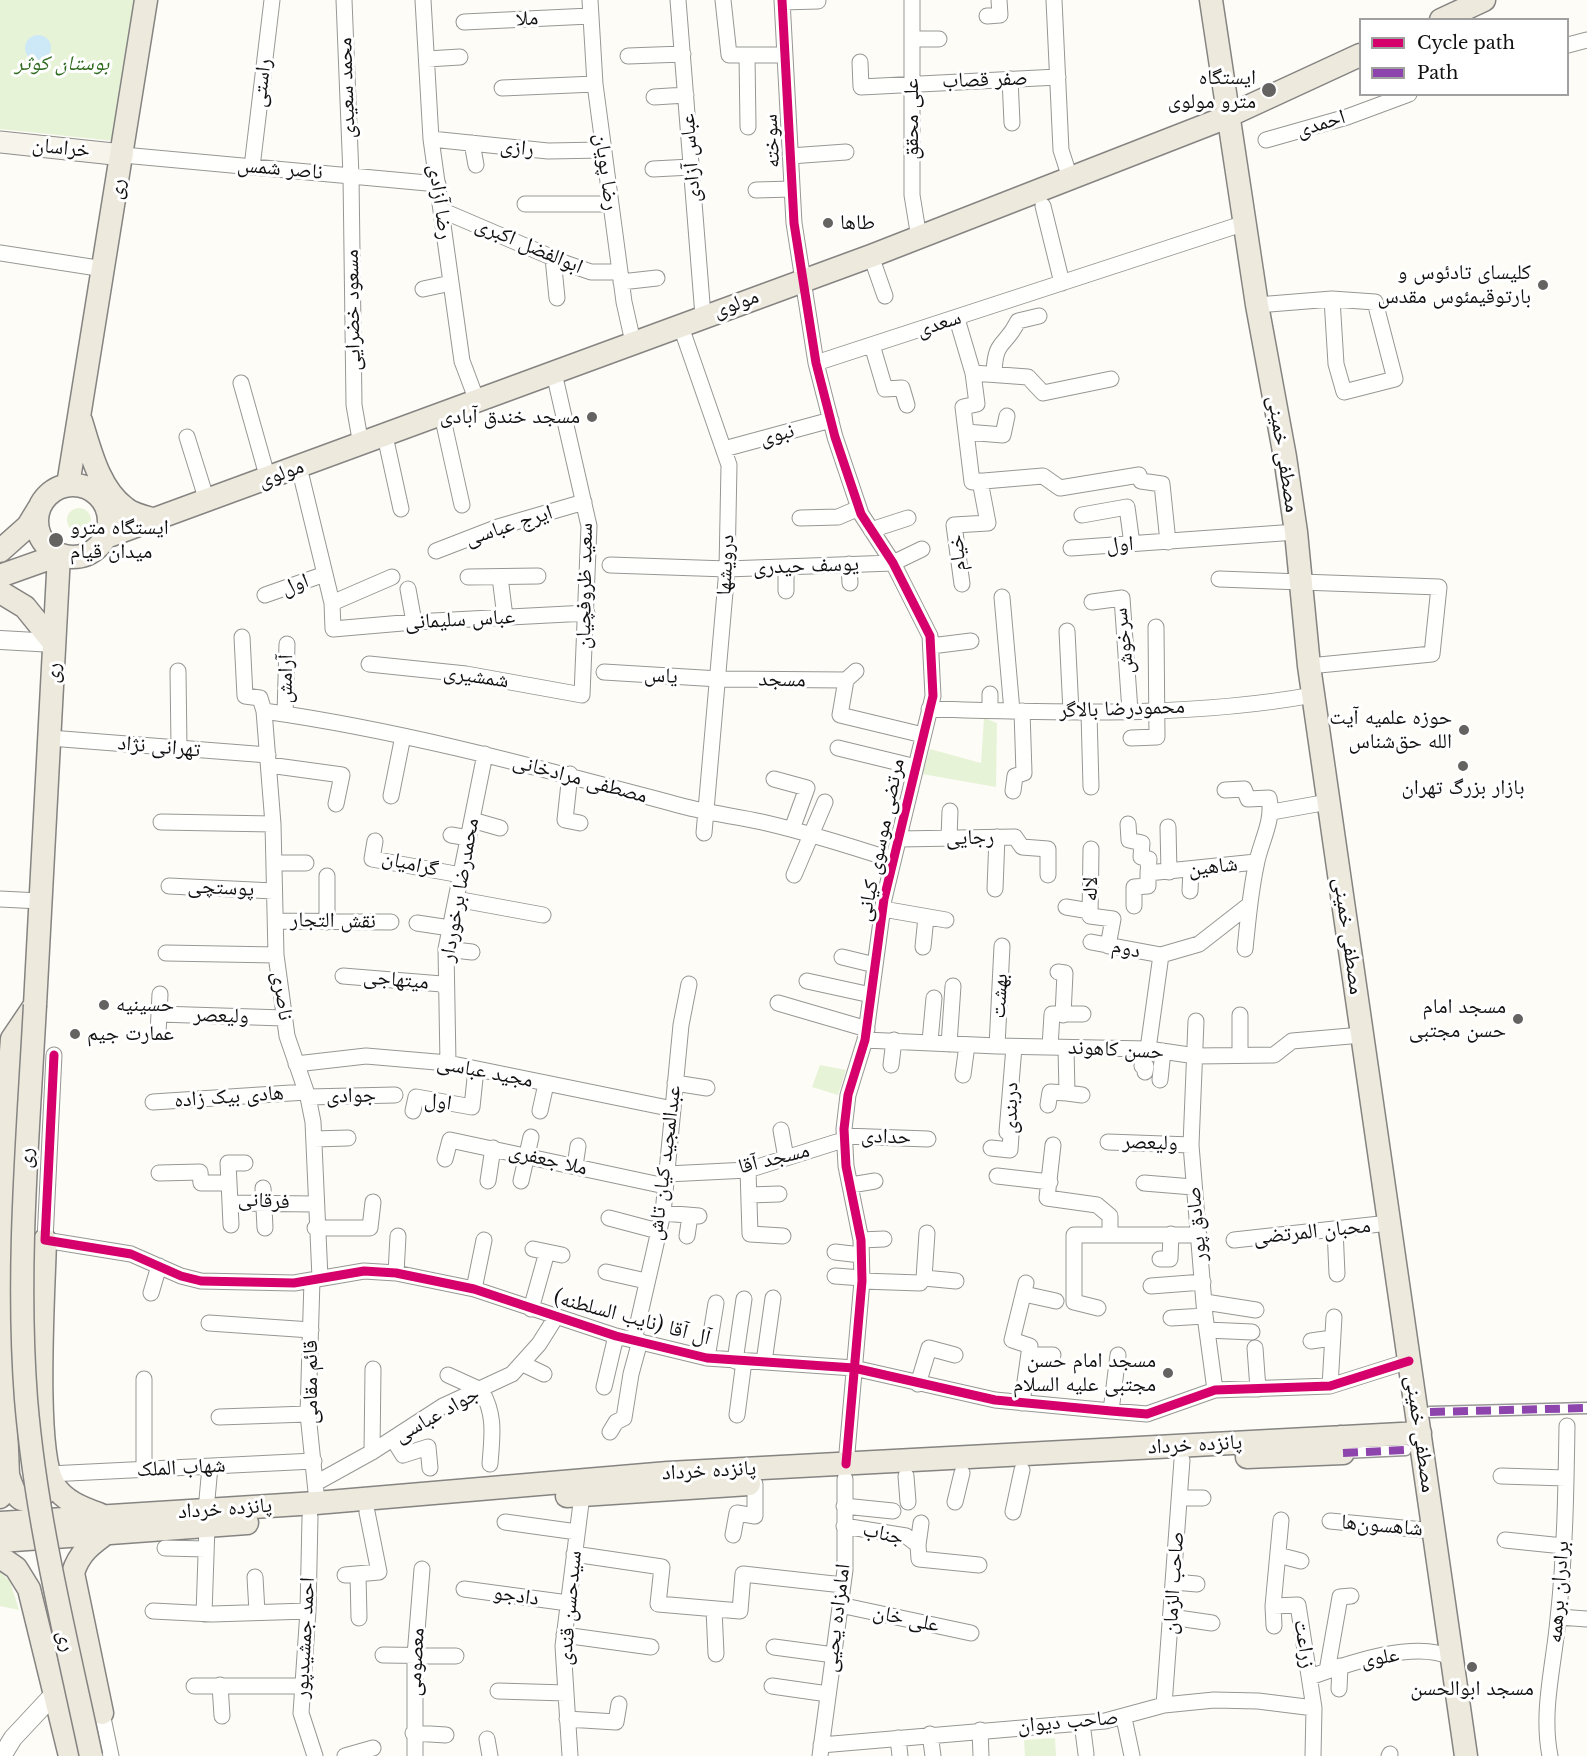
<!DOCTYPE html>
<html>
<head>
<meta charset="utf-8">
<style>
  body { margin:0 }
  #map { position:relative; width:1587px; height:1756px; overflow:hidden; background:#fdfcf7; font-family:"Libre Baskerville",serif }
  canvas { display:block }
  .legend { position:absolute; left:1359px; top:18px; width:210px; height:78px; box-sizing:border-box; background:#fff; border:2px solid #a0a0a0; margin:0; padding:8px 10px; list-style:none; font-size:18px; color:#111 }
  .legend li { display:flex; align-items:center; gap:12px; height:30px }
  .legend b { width:30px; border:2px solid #a0a0a0 }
</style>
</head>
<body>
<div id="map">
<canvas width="1587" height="1756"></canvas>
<ul class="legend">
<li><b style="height:8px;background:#d6006c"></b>Cycle path</li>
<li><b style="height:8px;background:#8e44ad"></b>Path</li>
</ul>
</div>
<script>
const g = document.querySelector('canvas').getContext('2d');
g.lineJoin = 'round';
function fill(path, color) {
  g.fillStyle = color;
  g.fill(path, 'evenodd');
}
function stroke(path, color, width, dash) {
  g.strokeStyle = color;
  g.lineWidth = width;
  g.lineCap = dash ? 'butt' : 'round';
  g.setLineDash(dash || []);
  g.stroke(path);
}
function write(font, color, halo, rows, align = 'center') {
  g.font = font + ' "Libre Baskerville","Noto Naskh Arabic",serif';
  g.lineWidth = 6;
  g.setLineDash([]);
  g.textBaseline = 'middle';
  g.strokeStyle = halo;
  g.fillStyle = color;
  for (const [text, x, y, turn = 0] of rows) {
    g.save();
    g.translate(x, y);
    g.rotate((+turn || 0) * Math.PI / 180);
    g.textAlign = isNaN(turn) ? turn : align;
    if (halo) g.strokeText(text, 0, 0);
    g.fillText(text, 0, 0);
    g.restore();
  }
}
const green = new Path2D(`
  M0 0H134L114 141 0 129Z
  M67 520a12 12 0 1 1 24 0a12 12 0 1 1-24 0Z
  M984 718 997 723 996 787 922 774 930 749 981 763Z
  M820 1065 846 1070 838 1095 812 1087Z
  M0 1572 10 1581 19 1610 0 1606Z
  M1055 1738 1056 1756H1025L1024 1740Z`);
const water = new Path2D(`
  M25 48a13 13 0 1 1 26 0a13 13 0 1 1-26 0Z`);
const pedestrian = new Path2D(`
  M1430 1412 1587 1408
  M1343 1453 1406 1450`);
const minor = new Path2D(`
  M344 0 351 176 354 405 361 445
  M423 0 431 139 462 361 477 401
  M590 0 595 84 624 302 633 342
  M678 0 703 316
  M723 0 729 55H785
  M782 0 794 223 816 363 835 437 861 514 893 563 930 636 933 696 884 899 865 1040 848 1095 844 1129 846 1166 861 1240 862 1281 846 1464
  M912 0V195L919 238
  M1054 0 1061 150 1070 178
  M782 2 818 1
  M987 16 1000 15 999 0
  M464 22 590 16
  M912 39H939
  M1568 45 1587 40
  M747 55 748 127
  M628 56 683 54
  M427 59 460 57
  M860 62 861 87 1058 77
  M1010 79 1012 123
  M502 88 595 84
  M654 97 686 95
  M431 139 548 151 603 150
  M1266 140 1347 117 1409 94
  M472 143 476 165
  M123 155 438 184
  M790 156 846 152
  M252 167 272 0
  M653 169 691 167
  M756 190 792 189
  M525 204H611
  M1043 206 1062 283
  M441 210 565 263 591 272H620
  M0 253 104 269
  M871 256 885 296
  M553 258 557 298
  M621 282 657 278
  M423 289 451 283
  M1257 305 1332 299 1375 302 1395 379 1344 392 1336 364 1332 299
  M957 319 973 373 977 404 963 407 972 482 1043 476 1060 488 1139 475 1141 481 1162 484 1168 542
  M680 324 729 465 727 569 704 833
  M872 345 885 389 902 388 907 405
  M816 363 1245 223
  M973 373 1028 377 1043 393 1111 379
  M994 374C995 338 1005 348 1018 321L1039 316
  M241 383 268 479
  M442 415 462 505
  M966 432 1003 435 1007 416
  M385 436 401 509
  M187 437 207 501
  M724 449 831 420
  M299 467 332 603 333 629 414 622 587 613
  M1082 515 1127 507 1132 544
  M800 518 838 517 859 508
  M871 530 908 518
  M1071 548 1296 532
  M436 551 498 527 584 502
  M849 564 850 583
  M610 565 727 569 893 563 922 549
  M786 568V591
  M468 577 538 576
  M500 577 505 617
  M1219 579 1439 587 1432 654 1309 666
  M962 584 954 525 988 523 980 481
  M408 589 414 622
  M265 595 325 574
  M1002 597 1012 711
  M1092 602 1122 598 1130 711
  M332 603 392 577
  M1067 631 1071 712
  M242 637 245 696 260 698 264 711 273 824 276 955 287 1036 308 1097 313 1122 320 1278
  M931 646 971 641
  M369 664 466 674 582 695 589 526 554 373
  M178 671 179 748
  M856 671 846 680 840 715 923 735
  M604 672 719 679 846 680
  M990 694V710
  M929 709C1057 712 1187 718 1313 695
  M264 711C406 731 543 769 682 806 708 813 735 816 762 822 806 832 850 846 893 860
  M1089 713 1091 787
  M285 714 287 644
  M50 738 268 755
  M1131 738 1157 737 1156 627
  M838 748 916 767
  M269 765 342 775 336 804
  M570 774 565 820 580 823
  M774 779 807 788 792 829
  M1225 790 1244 789 1248 799 1269 798C1274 822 1260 842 1256 866 1250 894 1248 921 1245 949
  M1013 791 1015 776 1024 773 1022 711
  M391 796 403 736
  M1272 812 1328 802
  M472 820 500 828
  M161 822 273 824
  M1128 824 1129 840 1142 843 1141 857 1149 859 1148 873
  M1168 827 1169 872
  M451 835 469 838
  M949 838 950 811
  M899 839 1015 837 1022 847 1048 849V875
  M375 841 372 859 461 875
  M1091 849 1090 916 1113 919 1108 946
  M274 863H306
  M794 875 825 802
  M327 876V922
  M169 886 274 891
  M995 889 997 837
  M1190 891 1191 869
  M0 899 40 901
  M456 899 543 915
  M1134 906V887L1148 886V873L1256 862
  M1066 907 1090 911
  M883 909 946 920
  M276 921 391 922
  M417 923 450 928
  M1091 942 1161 955 1199 944 1249 905
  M923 947 926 917
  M446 949 472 952
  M166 953 276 955
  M842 957 875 965
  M1058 972 1065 973 1063 1015
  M343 976 442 984 446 989
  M807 981 871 995
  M778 1003 867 1029
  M159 1014 284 1018
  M1196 1021 1191 1145 1205 1316 1215 1390
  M158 1033 160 994
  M865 1040 997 1046 1148 1049 1196 1056 1274 1055 1292 1041 1362 1035
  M930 1041 934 998
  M949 1044 953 986
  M997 1046 1002 946
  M1050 1047 1052 1014H1083
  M1066 1048 1067 1093 1082 1095
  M1144 1049 1142 1066H1146L1145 1072
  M1148 1049 1161 955
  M54 1055 45 1240 131 1254 181 1276 201 1281 294 1283 364 1271 396 1273 474 1289 616 1336 707 1358 854 1368 995 1400 1111 1411 1147 1414 1215 1390 1330 1386 1409 1361
  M1240 1055V1015
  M448 1063 446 949 485 754
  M296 1064 366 1056 448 1063 673 1109
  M891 1065 894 1040
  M963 1075 967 1045
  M1160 1080 1163 1051
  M675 1083 707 1088
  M308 1097 395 1095
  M153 1102 306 1092
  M1048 1105 1050 1092 1067 1093
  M413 1111 416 1097 472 1107 476 1069
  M540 1111 546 1084
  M781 1130 786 1158
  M844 1136 928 1139
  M314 1139 348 1138
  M1108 1142 1191 1145
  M1053 1145 1047 1198 1097 1205 1110 1216V1234
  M991 1148 1010 1150 1011 1135 1007 1132 1014 1047
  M445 1159 450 1140 665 1186
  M245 1163H228L230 1203 314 1204
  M575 1166 578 1146
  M748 1170 750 1234 783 1236
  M159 1173 200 1172 201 1183H228
  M667 1174 748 1170 843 1140
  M997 1176 1050 1182
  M488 1181 493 1148
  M521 1181 531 1137
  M1144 1183 1193 1187
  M851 1185 875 1181
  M263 1188 265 1228
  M749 1195 779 1194
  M230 1203 231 1225
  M663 1213 699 1216
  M609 1218 658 1231
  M315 1228H370L373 1202
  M1335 1229 1337 1274
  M687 1236 690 1216
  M861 1240 884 1239
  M1234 1240 1389 1223
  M533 1249 562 1255
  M835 1252 861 1255
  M1160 1259H1170L1171 1234
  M606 1272 646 1281
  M396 1273 398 1236
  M835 1276 862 1278
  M924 1278 927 1233
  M312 1280 308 1414 316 1492
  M862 1281 920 1283 924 1278 956 1281
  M1151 1286 1203 1282
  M474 1289 484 1240
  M151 1293 159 1266
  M1024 1294 1056 1301
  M1205 1302 1256 1310
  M1098 1308 1074 1302V1235H1199
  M531 1309 547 1252
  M1171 1318 1205 1316
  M209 1323 311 1330
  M1207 1330 1252 1332
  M634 1340 663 1213 681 1025 689 984
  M1311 1341 1332 1338
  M1255 1348 1258 1389
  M1031 1355H1053
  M707 1358 716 1303
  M735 1361 744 1299
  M764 1362 773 1298
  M523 1364 544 1374
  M448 1375 481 1390
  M144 1379V1470
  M918 1384 929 1348 955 1355
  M1330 1386 1334 1317
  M604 1387 616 1336
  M481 1390C496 1415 492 1436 490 1464
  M1022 1403 1030 1346 1012 1340 1026 1283
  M1111 1411 1118 1355
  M737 1415 744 1361
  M219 1417 308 1414
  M610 1432 616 1422 624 1418 631 1374 640 1341
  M393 1439 403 1455 428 1447 430 1468
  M372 1452 373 1369
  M49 1474 314 1461
  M906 1476 908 1502
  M1501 1476 1566 1478
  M316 1483 372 1452 443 1406 512 1374 539 1344 556 1317
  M1180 1498H1203
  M955 1502 962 1473
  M844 1506 893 1511
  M206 1510 210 1467
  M1013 1512 1022 1470
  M310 1517 308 1611 301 1713 315 1756
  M1330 1521 1434 1531
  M505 1522 577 1532
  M844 1526 906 1536 918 1545 919 1559 979 1565
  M733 1535 737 1513 755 1516V1484
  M1505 1540 1563 1546
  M918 1545 921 1523
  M165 1548 206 1549
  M574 1554 662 1567 658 1604 740 1611 743 1574 843 1585
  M1278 1555 1301 1561
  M358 1574 359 1618
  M345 1575 379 1572 367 1512
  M255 1577 257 1612
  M1174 1582 1197 1584
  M464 1589 568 1603
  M840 1605 971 1633
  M1273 1606 1298 1605 1314 1708 1313 1756
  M714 1609 716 1654
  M153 1611 212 1614 308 1611
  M204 1614 207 1526
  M1171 1617 1212 1623
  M1559 1617 1587 1619
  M1274 1626 1273 1606 1281 1520
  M564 1635 651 1647
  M774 1647 834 1655
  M383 1655 456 1656
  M1327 1671 1340 1597 1351 1596
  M1310 1677C1347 1664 1416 1639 1452 1658
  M220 1685 222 1716
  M194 1686H301
  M772 1686 828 1694
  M1339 1689 1340 1666
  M498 1691 566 1693
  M1164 1705 1182 1460
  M102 1713 111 1756
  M1124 1718 1132 1756
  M567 1719 616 1722 619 1704
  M1082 1723 1086 1754
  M980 1730 981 1756
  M413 1733 446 1735
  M930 1734 933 1756
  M898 1738 900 1756
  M487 1739 490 1756
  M821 1745 1105 1721 1164 1705 1214 1700 1258 1701 1314 1708
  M345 1756 373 1748
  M415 1756V1656L422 1569
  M570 1756 563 1646 582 1495
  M820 1756 845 1570V1479
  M1389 1756 1390 1754
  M1550 1756C1541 1711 1554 1665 1558 1619 1565 1555 1566 1490 1567 1426`);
const tertiary = new Path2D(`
  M0 640 54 643
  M2 1756 13 1738 56 1692`);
const secondary = new Path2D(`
  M0 142 123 155`);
const primary = new Path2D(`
  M1211 0 1257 305 1285 457 1296 532 1309 666 1466 1756
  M1441 20 1484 0
  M81 421C90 450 99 489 125 508 133 515 145 517 156 520
  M37 521a36 36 0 1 1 72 0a36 36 0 1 1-72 0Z
  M68 485 146 0
  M106 537 871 256 1217 121 1360 55
  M0 551 28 526 39 508
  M0 576 59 555
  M0 592 25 607 54 643
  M45 1240C44 1287 33 1451 54 1485 64 1501 82 1508 99 1514
  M1247 1457 1343 1453 1341 1437
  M8 1475C15 1498 21 1507 44 1494L48 1483
  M567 1496 749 1484
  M0 1497 8 1475 0 1272 10 1064 12 1039 35 1005 59 555
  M0 1523 316 1503 668 1473 1420 1433
  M0 1541 247 1523
  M0 1557 16 1568 29 1589 70 1756
  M102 1713 73 1573C79 1553 91 1544 108 1532`);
const primaryBridge = new Path2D(`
  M35 1005C28 1137 16 1268 26 1399 36 1520 66 1638 91 1756`);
const quiet = new Path2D(`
  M1430 1412 1587 1408
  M1343 1453 1406 1450`);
const cycleway = new Path2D(`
  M782 0 794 223 816 363 835 437 861 514 893 563 930 636 933 696 884 899 865 1040 848 1095 844 1129 846 1166 861 1240 862 1281 846 1464
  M54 1055 45 1240 131 1254 181 1276 201 1281 294 1283 364 1271 396 1273 474 1289 616 1336 707 1358 854 1368 995 1400 1111 1411 1147 1414 1215 1390 1330 1386 1409 1361`);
const markers = [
  [1269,90,8,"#646362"],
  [828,223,6,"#646362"],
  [1543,285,6,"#646362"],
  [592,417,6,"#646362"],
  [56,540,8,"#646362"],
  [1464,730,6,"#646362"],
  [1463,766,6,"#646362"],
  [104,1005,6,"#646362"],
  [1518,1019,6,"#646362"],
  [75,1034,6,"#646362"],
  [1168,1373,6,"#646362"],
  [1472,1667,6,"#646362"]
];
const streetNames = [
  ["ملا",527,19,-3],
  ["صفر قصاب",985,80,-2],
  ["راستی",262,83,-83],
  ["محمد سعیدی",347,88,-92],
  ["علی محقق",912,119,-90],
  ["احمدی",1321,124,-17],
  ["سوخته",772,141,-93],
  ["خراسان",61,148,6],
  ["رازی",517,148,6],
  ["عباس آزادی",691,158,-94],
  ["ناصر شمس",280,169,5],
  ["رضا پویان",606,172,82],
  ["ری",117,189,-81],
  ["رضا آزادی",440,202,82],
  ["ابوالفضل اکبری",529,246,23],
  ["مولوی",736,304,-20],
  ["مسعود خضرایی",353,310,-91],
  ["سعدی",939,324,-18],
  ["نبوی",777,435,-15],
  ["مصطفی خمینی",1283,454,81],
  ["مولوی",281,474,-20],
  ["ایرج عباسی",509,526,-18],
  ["اول",1120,545,-4],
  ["خیام",958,553,-96],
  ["درویشها",726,565,-87],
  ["یوسف حیدری",806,566,-2],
  ["اول",295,585,-20],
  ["سعید ظروفچیان",585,586,-89],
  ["عباس سلیمانی",460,620,-3],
  ["سرخوش",1124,641,-96],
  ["ری",53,673,-87],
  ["یاس",661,676,3],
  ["شمشیری",476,677,8],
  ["آرامش",286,679,-89],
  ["مسجد",782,680,1],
  ["محمودرضا بالاگر",1122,709,-2],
  ["تهرانی نژاد",159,747,5],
  ["مصطفی مرادخانی",580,779,15],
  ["رجایی",970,838,-1],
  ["مرتضی موسوی کیانی",881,840,-78],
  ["گرامیان",410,864,13],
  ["شاهین",1213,867,-6],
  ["پوستچی",221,888,3],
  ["لاله",1091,889,-89],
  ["محمدرضا برخوردار",460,890,-80],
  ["نقش التجار",333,921,1],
  ["مصطفی خمینی",1348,936,82],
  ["دوم",1126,949,11],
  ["میتهاجی",396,980,5],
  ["ناصری",282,996,82],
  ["بهشت",1000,996,-87],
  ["ولیعصر",221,1016,2],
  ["حسن کاهوند",1116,1050,3],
  ["مجید عباسی",485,1072,11],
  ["جوادی",351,1096,-1],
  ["هادی بیک زاده",229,1097,-4],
  ["اول",438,1102,8],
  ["دربندی",1011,1108,-89],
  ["حدادی",886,1137,2],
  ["ولیعصر",1150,1143,2],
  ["ری",26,1158,-87],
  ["مسجد آقا",774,1159,-14],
  ["ملا جعفری",548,1160,13],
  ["عبدالمجید کیان تاش",665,1163,-83],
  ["فرقانی",264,1201,4],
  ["صادق پور",1197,1224,-95],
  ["محبان المرتضی",1312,1232,-6],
  ["آل آقا (نایب السلطنه)",632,1318,15],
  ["قائم مقامی",311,1382,-90],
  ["جواد عباسی",437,1415,-29],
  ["مصطفی خمینی",1420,1434,82],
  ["پانزده خرداد",1195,1445,-3],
  ["شهاب الملک",181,1468,-3],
  ["پانزده خرداد",709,1471,-3],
  ["پانزده خرداد",225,1509,-4],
  ["شاهسون‌ها",1382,1526,5],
  ["جناب",883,1534,13],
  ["صاحب الزمان",1174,1583,-86],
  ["برادران برهمه",1559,1592,-86],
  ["دادجو",516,1596,8],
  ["سیدحسن قندی",570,1608,-85],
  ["امامزاده یحیی",837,1618,-83],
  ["علی خان",906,1619,12],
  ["احمد جمشیدپور",305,1638,-87],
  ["ری",66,1641,77],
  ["زراعت",1304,1644,81],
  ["علوی",1380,1658,-9],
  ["معصومی",416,1662,-87],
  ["صاحب دیوان",1068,1722,-5]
];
const parkNames = [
  ["بوستان کوثر",62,64]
];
const poiNames = [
  ["ایستگاه",1256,78],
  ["مترو مولوی",1256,102],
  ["طاها",840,223,"left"],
  ["کلیسای تادئوس و",1531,273],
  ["بارتوقیمئوس مقدس",1531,297],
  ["مسجد خندق آبادی",580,417],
  ["ایستگاه مترو",70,528,"left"],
  ["میدان قیام",70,552,"left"],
  ["حوزه علمیه آیت",1452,718],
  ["الله حق‌شناس",1452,742],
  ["بازار بزرگ تهران",1463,788,"center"],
  ["حسینیه",116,1005,"left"],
  ["مسجد امام",1506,1007],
  ["حسن مجتبی",1506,1031],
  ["عمارت جیم",87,1034,"left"],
  ["مسجد امام حسن",1156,1361],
  ["مجتبی علیه السلام",1156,1385],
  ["مسجد ابوالحسن",1472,1689,"center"]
];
fill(green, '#e7f3d7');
fill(water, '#cde8f7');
stroke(pedestrian, '#979795', 13);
stroke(minor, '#979795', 17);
stroke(tertiary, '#979795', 20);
stroke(secondary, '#8e8d8b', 23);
stroke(primary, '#858482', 25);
stroke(pedestrian, '#fffffe', 10);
stroke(minor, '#fffffe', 15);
stroke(tertiary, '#fffffe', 18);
stroke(secondary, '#f6f4eb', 21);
stroke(primary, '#ede9dc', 22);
stroke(primaryBridge, '#858482', 25, []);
stroke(primaryBridge, '#ede9dc', 22);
stroke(quiet, '#8e44ad', 8, [15, 8]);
stroke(cycleway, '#d6006c', 9);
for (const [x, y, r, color] of markers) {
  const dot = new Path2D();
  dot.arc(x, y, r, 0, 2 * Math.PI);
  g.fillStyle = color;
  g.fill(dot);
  stroke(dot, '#fff', 2);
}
write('21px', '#111', '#fff', streetNames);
write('italic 21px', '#2f6b1f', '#fff', parkNames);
write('21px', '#111', '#fff', poiNames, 'right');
</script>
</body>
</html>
